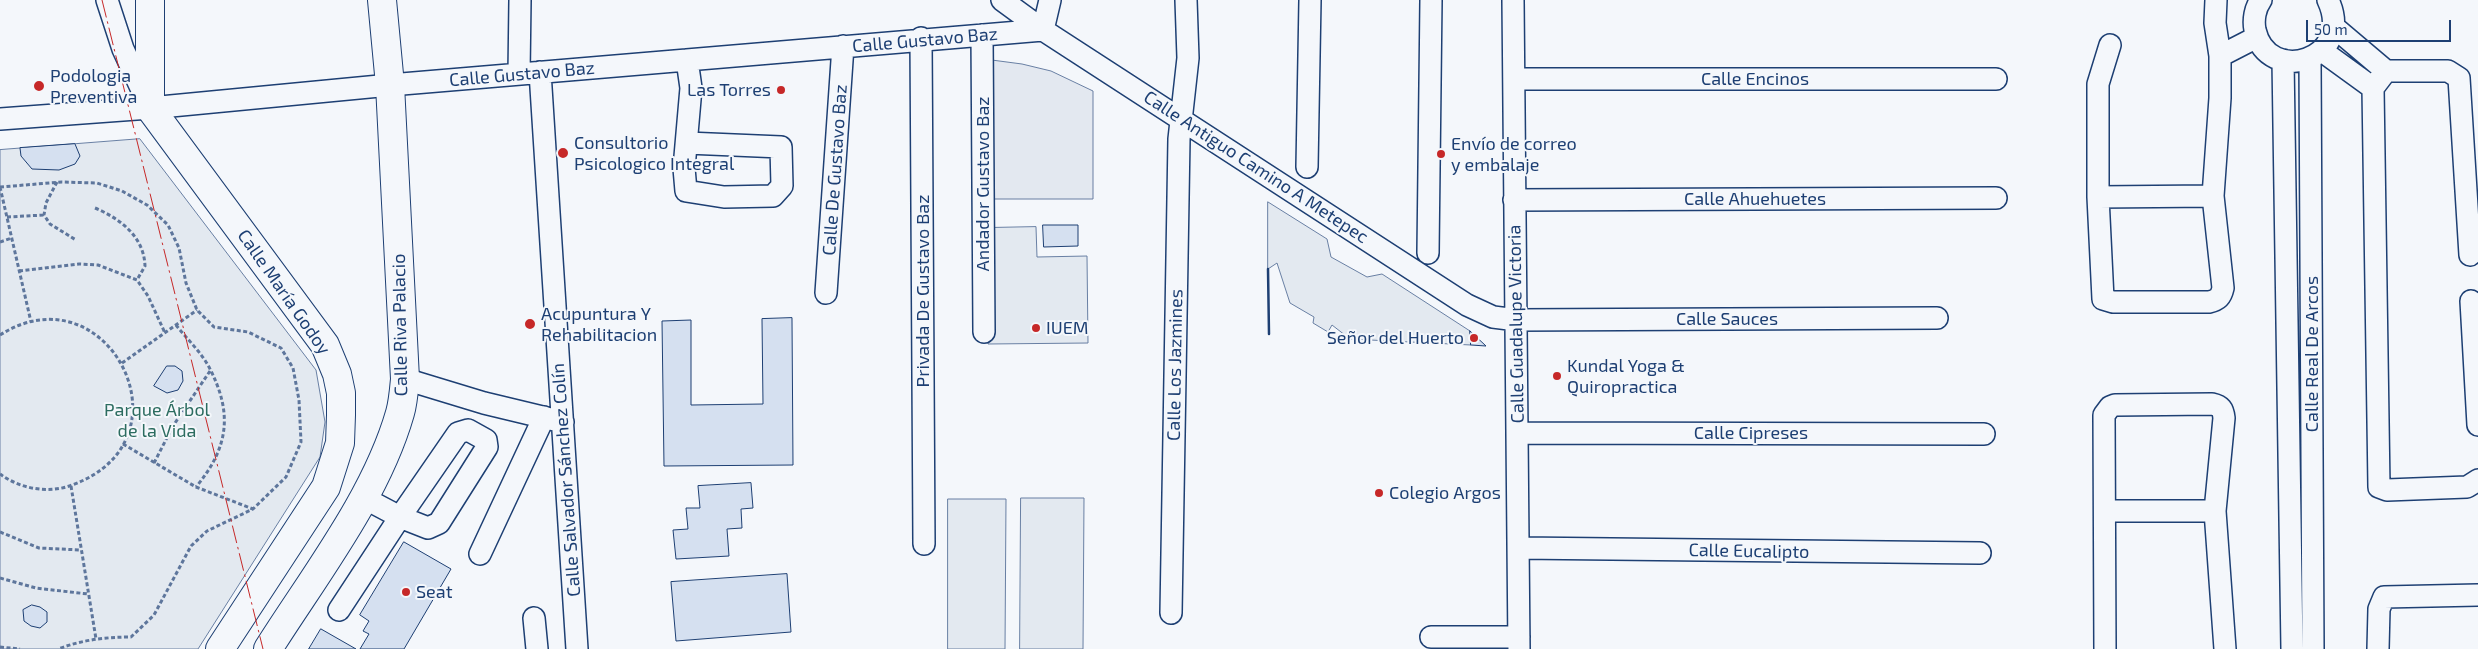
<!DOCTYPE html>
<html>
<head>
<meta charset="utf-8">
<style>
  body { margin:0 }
  #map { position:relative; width:2478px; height:649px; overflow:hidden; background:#f4f7fb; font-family:"Exo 2",sans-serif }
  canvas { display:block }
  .scale { position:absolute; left:2306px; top:20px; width:145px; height:22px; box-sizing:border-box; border:2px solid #1d3f73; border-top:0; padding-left:6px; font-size:15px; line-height:18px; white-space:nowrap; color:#1d3f73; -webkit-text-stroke:4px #f4f7fb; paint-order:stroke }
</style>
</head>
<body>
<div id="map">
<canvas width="2478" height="649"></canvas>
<div class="scale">50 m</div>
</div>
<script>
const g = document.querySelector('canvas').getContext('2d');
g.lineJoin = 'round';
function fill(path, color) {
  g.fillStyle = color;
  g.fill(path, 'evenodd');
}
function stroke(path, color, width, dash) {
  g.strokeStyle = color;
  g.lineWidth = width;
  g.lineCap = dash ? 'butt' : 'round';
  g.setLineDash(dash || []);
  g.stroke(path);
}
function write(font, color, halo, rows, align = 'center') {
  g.font = font + ' "Exo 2",sans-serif';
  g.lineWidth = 4;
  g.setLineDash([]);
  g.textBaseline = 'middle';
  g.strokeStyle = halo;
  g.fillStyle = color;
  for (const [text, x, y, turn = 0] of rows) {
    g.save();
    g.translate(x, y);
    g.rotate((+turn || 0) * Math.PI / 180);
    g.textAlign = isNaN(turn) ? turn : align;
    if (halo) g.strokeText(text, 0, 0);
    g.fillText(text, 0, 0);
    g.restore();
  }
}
const green = new Path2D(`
  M140 139 316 370 325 422 320 457 198 649H0V150Z
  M1268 202 1327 239 1331 257 1367 277 1382 274 1470 331 1471 345 1350 339 1332 325 1328 332 1313 323 1314 317 1290 303 1277 263 1268 269Z
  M1036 227 1037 257 1087 256 1088 343 988 344 986 228Z
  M1021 498H1084L1083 649H1020Z
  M948 499H1006L1005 649H948Z`);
const parking = new Path2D(`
  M984 59 1022 64 1051 71 1093 91V199H985Z`);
const building = new Path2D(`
  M75 144 80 156 75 164 59 170 32 169 21 156 20 148Z
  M1043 225H1078V246L1044 247Z
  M792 318 793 465 664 466 662 321 691 320V405L763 404 762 319Z
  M1470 331 1486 346 1471 345Z
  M167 366H175L182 371 183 381 178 390 167 393 154 386Z
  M751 483 753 508 741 509 742 528 727 529 729 556 676 559 673 530 688 529 686 508H700L698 486Z
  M404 542 451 569 404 649H360L369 634 363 631 369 621 360 615Z
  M787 574 791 632 676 641 671 582Z
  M32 605 40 607 47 612V622L40 628 31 626 24 621 23 610Z
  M321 629 356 649H309Z`);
const path = new Path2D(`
  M57 182 46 203 44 215 50 224 76 240
  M0 187 62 182 97 183 122 191 147 205 168 225 179 248 186 283 197 310 214 327 248 332 281 348 293 368 299 400 301 442 286 477 253 509 207 531 191 546 154 615 131 637C105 637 82 640 58 649
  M0 187 31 322
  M95 208C121 219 144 237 145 266L137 280
  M7 217 44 215
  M0 242 12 238
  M19 271 79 264 98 265 137 280 148 296 165 333
  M176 325C186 338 201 352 209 367 233 413 229 447 196 487
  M0 335C107 267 197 440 72 485 49 494 20 489 0 474
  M122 363 197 310
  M123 444 196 487 253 509
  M154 463 173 426 210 371
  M71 486 96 639
  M0 532 39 548 81 550
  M0 578 36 588 88 594
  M0 647 20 649`);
const minor = new Path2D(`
  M107 0 123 49 148 103
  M1002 0 1043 30 1467 305 1493 317 1517 320 1937 318
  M1513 0 1519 649
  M2261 0C2255 8 2253 20 2255 30 2268 87 2356 60 2328 0
  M2334 27 2386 71
  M1043 30 1050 0
  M982 35 984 332
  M921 38 924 544
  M2110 45 2098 84V197L2103 299 2113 302H2209C2218 300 2221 297 2223 288L2213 196 2220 98V56L2215 23 2216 0
  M2322 51 2373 88
  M2220 56 2257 37
  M2310 59 2313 649
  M2283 60 2292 649
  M540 72 577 649
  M519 74 520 0
  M1514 79H1996
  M0 119 150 108 390 85 1043 30
  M687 143 781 147 782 186 773 196 724 197 686 191 684 168 691 88 687 60
  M1307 167 1310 0
  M2098 197 2213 196
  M1514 200 1996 198
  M1428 253 1431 0
  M2470 255 2459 78 2448 71H2386L2373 88 2379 487 2387 490 2467 487 2478 480
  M826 293 843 46
  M2471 301 2478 425
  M405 379 484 403 563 422
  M1518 433 1984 434
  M2105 511H2215
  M1519 548 1980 553
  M480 554 544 417
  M339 610 400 517 428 528 439 523 487 447 486 440 468 430 458 433 400 517 364 498
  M1171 613 1179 139 1188 58 1186 0
  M534 618 537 649
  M1431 637H1519
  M2105 649 2104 415 2110 407 2115 405 2212 404C2221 406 2223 409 2224 418L2215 511 2225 649
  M2378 649 2379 609 2384 597 2478 595`);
const major = new Path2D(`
  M150 0V108L325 345 337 374 341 393V415L340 443 326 487 220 649
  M268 649C314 576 376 497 400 413 403 403 404 390 405 379L390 85 382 0`);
const wall = new Path2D(`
  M1268 269 1269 334`);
const power = new Path2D(`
  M102 0 263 649`);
const markers = [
  [39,86,6,"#c62828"],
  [781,90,5,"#c62828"],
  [563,153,6,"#c62828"],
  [1441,154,5,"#c62828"],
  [530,324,6,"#c62828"],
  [1036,328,5,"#c62828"],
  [1474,338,5,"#c62828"],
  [1557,376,5,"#c62828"],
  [1379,493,5,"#c62828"],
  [406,592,5,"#c62828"]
];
const streetNames = [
  ["Calle Gustavo Baz",925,40,-5],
  ["Calle Gustavo Baz",522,74,-5],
  ["Calle Encinos",1755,79],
  ["Calle Antiguo Camino A Metepec",1256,167,33],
  ["Calle De Gustavo Baz",835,170,-86],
  ["Andador Gustavo Baz",983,184,-90],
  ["Calle Ahuehuetes",1755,199],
  ["Privada De Gustavo Baz",923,291,-90],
  ["Calle María Godoy",284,292,55],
  ["Calle Sauces",1727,319],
  ["Calle Guadalupe Victoria",1516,324,-91],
  ["Calle Riva Palacio",400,325,-91],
  ["Calle Real De Arcos",2312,354,-90],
  ["Calle Los Jazmines",1175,365,-89],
  ["Calle Cipreses",1751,433],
  ["Calle Salvador Sánchez Colín",566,480,-94],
  ["Calle Eucalipto",1749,551,1]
];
const poiNames = [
  ["Podologia",50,76],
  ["Preventiva",50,97],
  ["Las Torres",771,90,"right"],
  ["Consultorio",574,143],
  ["Psicologico Integral",574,164],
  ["Envío de correo",1451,144],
  ["y embalaje",1451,165],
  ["Acupuntura Y",541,314],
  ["Rehabilitacion",541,335],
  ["IUEM",1046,328],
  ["Señor del Huerto",1464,338,"right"],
  ["Kundal Yoga &",1567,366],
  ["Quiropractica",1567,387],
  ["Colegio Argos",1389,493],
  ["Seat",416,592]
];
const parkNames = [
  ["Parque Árbol",157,410],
  ["de la Vida",157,431]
];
fill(green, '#e3e9f0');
stroke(green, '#687fa3', 1);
fill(parking, '#e3e8f0');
stroke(parking, '#687fa3', 1);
fill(building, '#d5e0f0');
stroke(building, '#1d3f73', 1);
stroke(minor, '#1d3f73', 24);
stroke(major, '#1d3f73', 30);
stroke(path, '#5e769c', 3, [4, 2.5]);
stroke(minor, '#f4f7fb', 21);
stroke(major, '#f4f7fb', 28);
stroke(wall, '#1d3f73', 2.5);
stroke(power, '#c62828', 1, [18, 4, 2.5, 4]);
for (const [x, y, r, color] of markers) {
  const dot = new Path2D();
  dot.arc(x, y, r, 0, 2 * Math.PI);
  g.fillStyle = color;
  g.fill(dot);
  stroke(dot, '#f4f7fb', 2);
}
write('18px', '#1d3f73', '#f4f7fb', streetNames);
write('18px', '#1d3f73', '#f4f7fb', poiNames, 'left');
write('18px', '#2c6c60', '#f4f7fb', parkNames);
</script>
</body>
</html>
